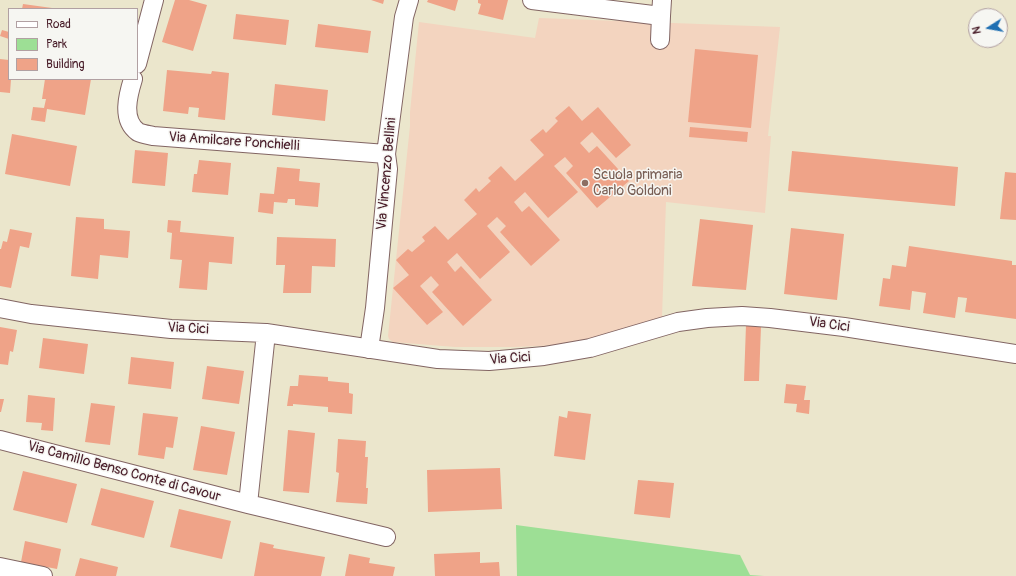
<!DOCTYPE html>
<html>
<head>
<meta charset="utf-8">
<style>
  body { margin:0 }
  #map { position:relative; width:1016px; height:576px; overflow:hidden; background:#ebe6cc; font-family:Pangolin,sans-serif }
  canvas { display:block }
  .legend { position:absolute; left:8px; top:8px; width:130px; height:72px; box-sizing:border-box; background:#f6f6f2; border:1px solid #b1a0a2; margin:0; padding:5px 7px; list-style:none; font-size:12px; color:#4a1f2b }
  .legend li { display:flex; align-items:center; gap:8px; height:20px }
  .legend b { width:20px; border:1px solid #b1a0a2 }
  .north { position:absolute; left:968px; top:8px; width:40px; height:40px; box-sizing:border-box; background:#f6f6f2; border:1px solid #b1a0a2; border-radius:50%; rotate:259deg; font-size:11px; font-weight:700; line-height:16px; text-align:center; color:#4a1f2b }
  .north::after { content:''; display:block; margin:auto; width:14px; height:18px; background:#1f6fb2; clip-path:polygon(50% 0,100% 100%,50% 72%,0 100%) }
</style>
</head>
<body>
<div id="map">
<canvas width="1016" height="576"></canvas>
<ul class="legend">
<li><b style="height:5px;background:#fff"></b>Road</li>
<li><b style="height:11px;background:#9ddf95"></b>Park</li>
<li><b style="height:11px;background:#efa388"></b>Building</li>
</ul>
<div class="north">N</div>
</div>
<script>
const g = document.querySelector('canvas').getContext('2d');
g.lineJoin = 'round';
function fill(path, color) {
  g.fillStyle = color;
  g.fill(path, 'evenodd');
}
function stroke(path, color, width, dash) {
  g.strokeStyle = color;
  g.lineWidth = width;
  g.lineCap = dash ? 'butt' : 'round';
  g.setLineDash(dash || []);
  g.stroke(path);
}
function write(font, color, halo, rows, align = 'center') {
  g.font = font + ' Pangolin,sans-serif';
  g.lineWidth = 3;
  g.setLineDash([]);
  g.textBaseline = 'middle';
  g.strokeStyle = halo;
  g.fillStyle = color;
  for (const [text, x, y, turn = 0] of rows) {
    g.save();
    g.translate(x, y);
    g.rotate((+turn || 0) * Math.PI / 180);
    g.textAlign = isNaN(turn) ? turn : align;
    if (halo) g.strokeText(text, 0, 0);
    g.fillText(text, 0, 0);
    g.restore();
  }
}
const built = new Path2D(`
  M539 18 780 27 768 136H771L765 213 666 202 662 317 632 331 561 345 514 347H455L393 342 389 339 388 336 410 126V112L419 22 535 38Z`);
const green = new Path2D(`
  M516 525 740 555 750 575 764 576H517Z`);
const building = new Path2D(`
  M175 0H189L207 5 193 51 162 42Z
  M371 0H384L383 4Z
  M428 0H458L455 11 427 2Z
  M478 0H508L503 20 478 14 481 4 478 3Z
  M23 4 52 8V9H22Z
  M236 14 289 20 286 45 233 39Z
  M318 24 371 31 368 53 315 47Z
  M2 30 9 32V39L0 36Z
  M695 49 758 55 751 128 688 122Z
  M0 59 9 60V79H11L10 93 0 92Z
  M167 70 211 74 212 71 229 73 225 120 198 117 199 108 189 107 188 114 163 111Z
  M45 79H91L85 115 47 109 45 122 31 120 33 107 44 108 46 99H42Z
  M275 84 328 90 325 121 272 115Z
  M569 106 582 121 598 107 631 145 616 158 592 132 580 143 589 153 597 146 629 181 597 208 566 173 573 166 565 157 554 166 578 192 548 218 525 192 514 202 522 212 529 206 560 240 531 266 500 232 506 226 497 217 487 226 510 252 480 279 457 253 447 262 455 272 461 266 492 300 463 326 432 292 439 285 431 276 420 286 443 312 427 325 393 288 409 275 396 260 408 249 412 252 425 241 422 237 435 226 448 240 477 214 464 200 476 188 479 192 491 181 488 178 501 166 515 181 544 155 530 140 543 129 546 133 558 121 555 118Z
  M690 127 748 132 747 142 689 137Z
  M12 134 77 146 70 186 5 174Z
  M135 150 168 153 165 186 132 183Z
  M792 151 958 167 955 206 788 191Z
  M199 160 231 163 228 195 192 192 194 174H197Z
  M277 167 300 169 299 181 320 183 318 207 295 205V199H288L287 203 274 202 273 214 258 212 260 193 274 194Z
  M1005 172 1016 173V220L1000 219Z
  M76 217 104 219V229L130 231 128 258 100 255 98 279 71 276Z
  M700 219 753 225 746 290 692 286Z
  M168 220 181 221 180 232 234 237 232 264 209 262 207 290 179 288 182 260 170 259 172 233 167 232Z
  M791 228 844 234 837 300 784 294Z
  M10 229 32 233 29 248 20 246 11 288 0 286V249H1L3 241 7 242Z
  M277 237 336 239 335 267 312 266 311 293H283L285 265H276Z
  M909 246 1012 261V265H1016V319L965 312 967 298 958 297 955 318 923 313 926 293 912 291 910 310 879 306 883 278 890 279 892 265 906 267Z
  M746 325 761 326 759 381H744Z
  M0 327 17 330 13 352 10 351 8 365 0 364Z
  M43 338 88 344 84 374 39 368Z
  M131 357 174 362 171 389 128 384Z
  M207 366 244 371 239 404 202 399Z
  M299 375 328 377V381L349 383V393L353 394 352 414 328 412V407L293 404V406H287L290 386H298Z
  M786 384 806 386 804 400H810L809 414 796 412 797 404 784 403Z
  M28 395 55 398 53 431 41 430 42 423 26 422Z
  M0 399H4L1 412H0Z
  M91 403 115 406 110 445 85 442Z
  M568 411 591 414 585 460 554 456 559 416 567 418Z
  M143 413 178 417 173 448 166 447 164 459 138 455Z
  M201 426 235 432 227 475 193 470Z
  M288 430 315 433 309 493 283 491Z
  M338 439 366 441 365 457H368L366 488H368L367 504 336 502 339 473 336 472Z
  M500 468 502 509 428 512 427 470Z
  M23 471 77 484 67 523 13 510Z
  M638 480 674 483 670 518 634 514Z
  M101 488 154 501 144 538 91 525Z
  M179 509 231 521 222 559 170 547Z
  M25 541 61 549 57 569 21 562Z
  M260 542 274 545 273 548 325 557 321 576H254Z
  M480 552V563L499 562 500 576H435L434 554Z
  M349 554 370 558 369 563 395 567 393 576H345Z
  M80 558 118 567 116 576H75Z`);
const minor = new Path2D(`
  M532 0 661 16 662 0
  M660 40 661 16
  M137 64 154 0
  M133 79C128 95 121 120 138 132 142 134 149 135 153 136L386 154
  M0 308 31 314 171 329 266 333 438 359 489 361 544 356 590 348 678 322 707 318 742 316 770 318 844 327 1016 354
  M369 349 375 308 388 169 386 154 404 17 409 0
  M0 440 248 504 386 537
  M248 504 266 333
  M0 567 43 576`);
const markers = [
  [585,183,4,"#8d6e63"]
];
const streetNames = [
  ["Via Amilcare Ponchielli",234,142,4],
  ["Via Vincenzo Bellini",387,174,-85],
  ["Via Cici",829,325,8],
  ["Via Cici",188,329,3],
  ["Via Cici",510,359,-4],
  ["Via Camillo Benso Conte di Cavour",124,472,15]
];
const educationNames = [
  ["Scuola primaria",593,175],
  ["Carlo Goldoni",593,191]
];
fill(built, '#f3d4bf');
fill(green, '#9ddf95');
fill(building, '#efa388');
stroke(minor, '#826563', 20);
stroke(minor, '#fff', 18);
for (const [x, y, r, color] of markers) {
  const dot = new Path2D();
  dot.arc(x, y, r, 0, 2 * Math.PI);
  g.fillStyle = color;
  g.fill(dot);
  stroke(dot, '#f6f6f2', 1.5);
}
write('14px', '#4a1f2b', '#f6f6f2', streetNames);
write('14px', '#785e54', '#f6f6f2', educationNames, 'left');
</script>
</body>
</html>
